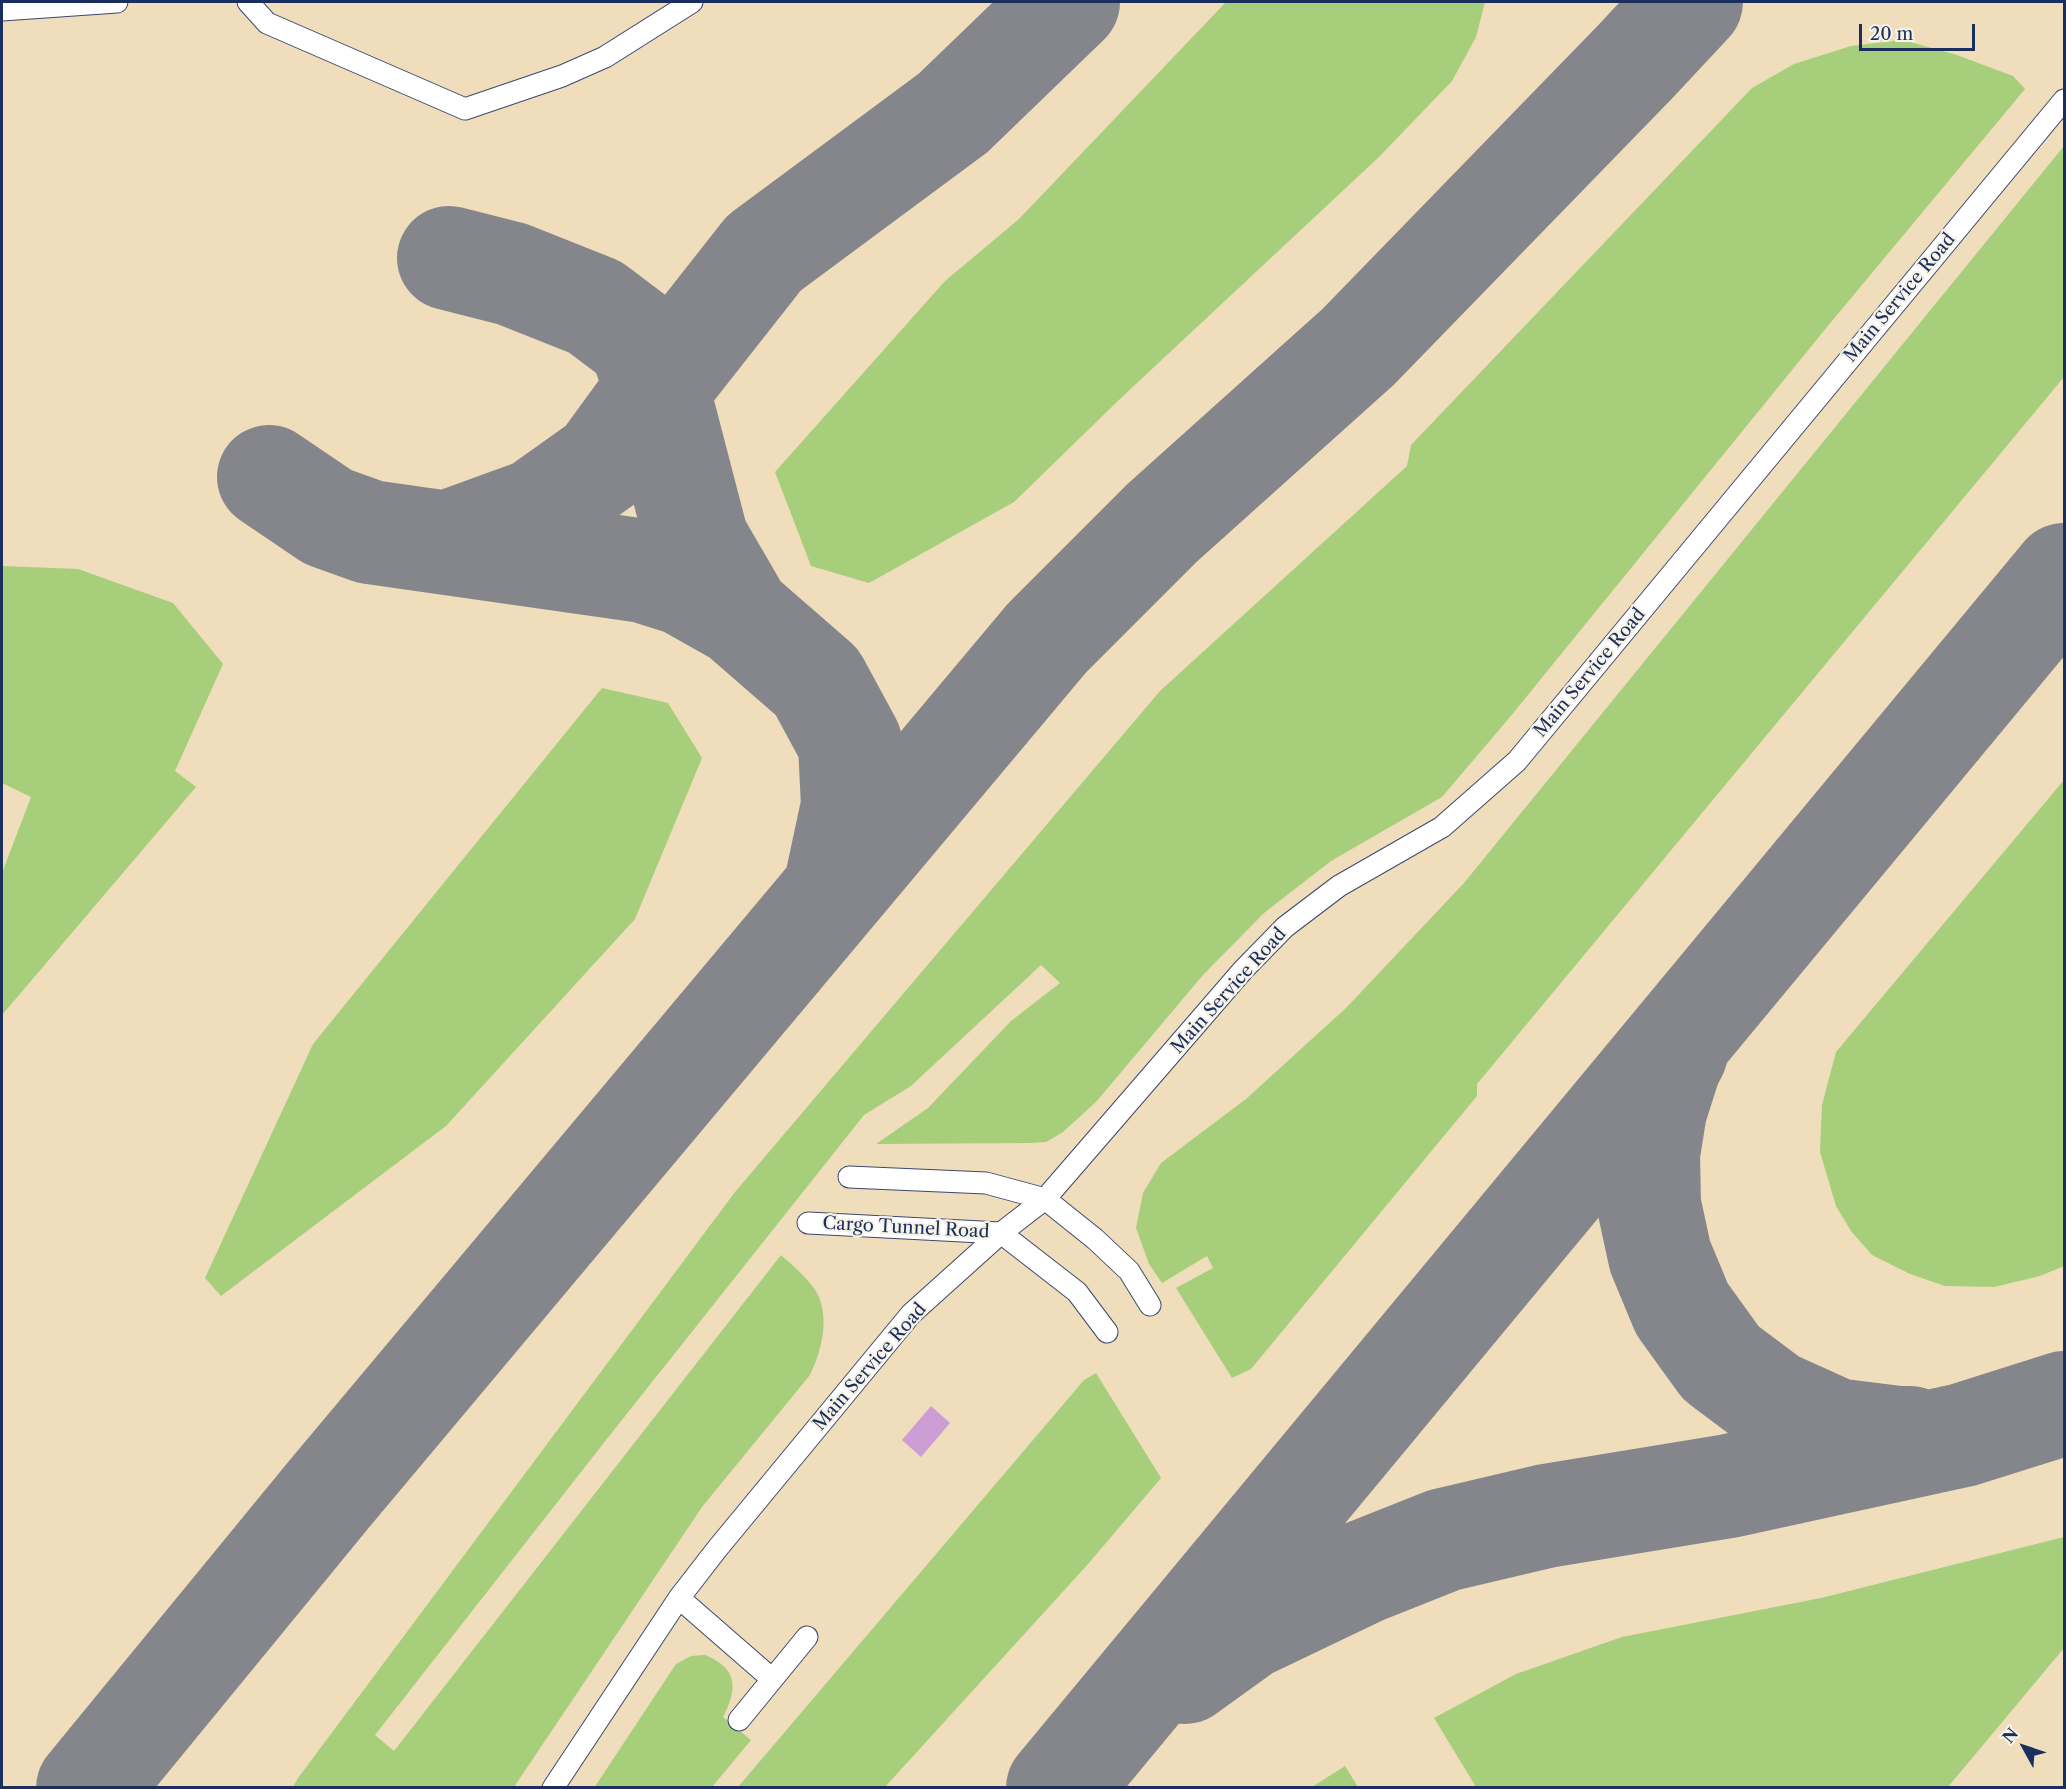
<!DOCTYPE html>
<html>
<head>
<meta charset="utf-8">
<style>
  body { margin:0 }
  #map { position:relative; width:2066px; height:1789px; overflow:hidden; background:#efddbb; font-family:"Libre Caslon Text",serif }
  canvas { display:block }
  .frame { position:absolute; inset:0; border:3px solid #1b2f5e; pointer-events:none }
  .north { position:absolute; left:1994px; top:1717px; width:60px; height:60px; -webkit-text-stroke:4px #f7f3e8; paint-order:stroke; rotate:310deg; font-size:16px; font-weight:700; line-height:24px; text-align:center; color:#1b2f5e }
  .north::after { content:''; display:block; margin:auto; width:21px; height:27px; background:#1b2f5e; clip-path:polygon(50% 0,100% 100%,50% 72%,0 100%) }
  .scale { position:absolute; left:1859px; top:24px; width:116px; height:27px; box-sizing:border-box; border:3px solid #1b2f5e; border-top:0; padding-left:8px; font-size:18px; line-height:21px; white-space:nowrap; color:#1b2f5e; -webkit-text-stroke:4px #f7f3e8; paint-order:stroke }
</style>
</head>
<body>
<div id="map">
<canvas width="2066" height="1789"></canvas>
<div class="frame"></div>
<div class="north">N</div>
<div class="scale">20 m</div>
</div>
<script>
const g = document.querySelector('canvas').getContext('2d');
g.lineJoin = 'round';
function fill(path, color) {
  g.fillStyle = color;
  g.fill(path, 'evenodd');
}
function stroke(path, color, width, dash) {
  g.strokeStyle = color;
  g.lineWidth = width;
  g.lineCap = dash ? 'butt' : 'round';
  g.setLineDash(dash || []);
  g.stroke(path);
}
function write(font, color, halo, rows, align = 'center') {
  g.font = font + ' "Libre Caslon Text",serif';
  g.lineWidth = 4.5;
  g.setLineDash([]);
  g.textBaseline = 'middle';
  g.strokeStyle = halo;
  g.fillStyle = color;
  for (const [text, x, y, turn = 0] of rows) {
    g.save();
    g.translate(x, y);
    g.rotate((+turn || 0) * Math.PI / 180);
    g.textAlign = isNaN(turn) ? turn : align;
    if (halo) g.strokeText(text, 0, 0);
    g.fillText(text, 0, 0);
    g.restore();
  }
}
const green = new Path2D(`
  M1226 2H1485L1476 37 1452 81 1379 157 1122 397 1014 502 869 583 811 566 775 472 945 281 1019 219Z
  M1903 40 1957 55 2013 76 2025 89 1827 327 1510 717 1442 797 1331 861 1264 913 1203 975 1096 1102 1063 1132 1046 1142 1029 1143 876 1144 928 1108 1011 1021 1060 983 1041 965 911 1086 864 1115 610 1435 375 1735 394 1751 781 1255C792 1265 813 1282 819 1297 829 1322 821 1352 810 1375L702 1507 514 1787H293L298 1778 735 1192 1160 691 1407 466 1411 445 1752 88 1794 64 1851 46Z
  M2064 146V377L1477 1084V1096L1251 1369 1232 1378 1176 1288 1213 1268 1207 1256 1162 1283 1149 1264 1136 1228 1143 1193 1161 1163 1246 1099 1346 1008 1464 883Z
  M2 566 78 569 173 603 223 664 175 771 196 787 2 1015V873L31 797 2 783Z
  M602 688 668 703 702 758 635 919 446 1126 221 1296 205 1278 313 1044Z
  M2064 780V1266L2040 1276 1994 1287 1945 1286 1910 1274 1872 1255 1851 1231 1836 1206 1820 1152 1822 1105 1836 1052Z
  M1096 1373 1161 1478 1089 1563 885 1787H738L1084 1380Z
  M2064 1537V1648L1948 1787H1476L1434 1718 1516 1674 1622 1637 1821 1598Z
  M705 1655C738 1668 738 1689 723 1717L751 1740 712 1787 594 1788 676 1664 691 1656Z
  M1345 1766 1358 1787H1312Z`);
const taxiway = new Path2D(`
  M449 258 512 274 595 307 640 341 659 395 697 541 740 615
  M269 477 328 517 370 532 644 571 685 584 740 615 817 682 850 743 853 806 835 890
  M449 542 537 510 603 463 657 389 764 253 953 113 1068 2
  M1676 1052 1670 1063 1655 1110 1648 1154 1649 1205 1660 1256 1682 1309 1721 1363 1773 1402 1835 1430 1899 1438H1910
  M1185 1672 1246 1628 1361 1573 1444 1540 1546 1516 1729 1486 1963 1435 2064 1403
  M88 1788 330 1493 1047 638 1162 523 1358 347 1635 62 1691 2
  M1058 1788 2064 575`);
const building = new Path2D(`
  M931 1406 950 1423 921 1457 902 1440Z`);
const service = new Path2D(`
  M248 2 267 23 465 109 562 76 605 57 692 2
  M2 10 117 2
  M849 1177 986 1183 1045 1199 1095 1239 1129 1271 1150 1305
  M808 1223 1001 1233 1077 1292 1107 1332
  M679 1598 772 1679
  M739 1720 807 1637
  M553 1788 679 1598 717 1549 911 1314 1001 1233 1045 1199 1243 970 1285 927 1339 886 1442 827 1517 761 2064 100`);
const streetNames = [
  ["Main Service Road",1900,298,-50],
  ["Main Service Road",1590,673,-50],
  ["Main Service Road",1229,991,-48],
  ["Cargo Tunnel Road",906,1228,3],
  ["Main Service Road",870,1367,-49]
];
fill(green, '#a7cf7b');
stroke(taxiway, '#85868c', 104);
fill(building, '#cd9dd6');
stroke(service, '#3b496c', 23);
stroke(service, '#fff', 21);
write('18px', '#1b2f5e', '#f7f3e8', streetNames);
</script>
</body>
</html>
